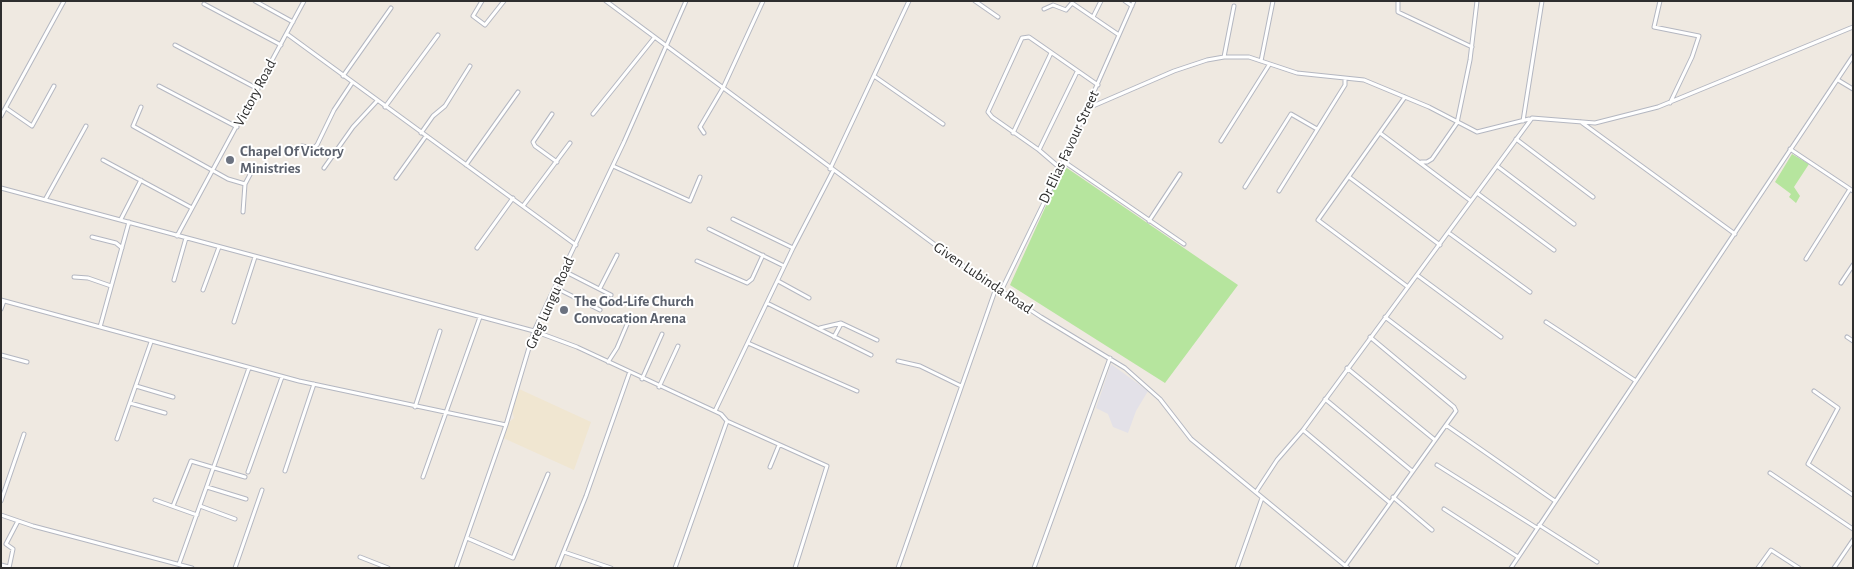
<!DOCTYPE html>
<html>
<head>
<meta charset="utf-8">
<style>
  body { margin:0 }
  #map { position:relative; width:1854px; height:569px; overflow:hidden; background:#efe9e1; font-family:"Alegreya Sans",sans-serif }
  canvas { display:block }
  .frame { position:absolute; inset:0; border:2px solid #2e2e2e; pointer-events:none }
</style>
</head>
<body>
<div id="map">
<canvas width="1854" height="569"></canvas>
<div class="frame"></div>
</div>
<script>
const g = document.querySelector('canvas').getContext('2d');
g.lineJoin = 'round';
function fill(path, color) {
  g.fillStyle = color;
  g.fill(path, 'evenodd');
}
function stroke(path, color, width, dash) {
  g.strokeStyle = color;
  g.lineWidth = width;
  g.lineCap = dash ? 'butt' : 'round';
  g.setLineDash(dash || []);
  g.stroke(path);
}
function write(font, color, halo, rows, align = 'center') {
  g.font = font + ' "Alegreya Sans",sans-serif';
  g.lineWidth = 4;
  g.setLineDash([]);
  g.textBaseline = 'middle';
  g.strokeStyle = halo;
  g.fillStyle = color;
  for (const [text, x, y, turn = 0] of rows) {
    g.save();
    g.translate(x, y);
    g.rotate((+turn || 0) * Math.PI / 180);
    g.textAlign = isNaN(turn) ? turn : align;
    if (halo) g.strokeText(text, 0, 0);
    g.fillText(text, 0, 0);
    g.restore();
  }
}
const industrial = new Path2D(`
  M1111 364 1148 391 1136 411 1128 433 1113 427 1108 414 1096 408Z`);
const education = new Path2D(`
  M517 388 591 422 574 470 501 437 508 423 514 418 512 411Z`);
const green = new Path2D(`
  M1792 154 1809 164 1794 187 1800 196 1796 203 1789 197 1791 194 1775 182Z
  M1064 166 1238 285 1165 383 1010 285Z`);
const minor = new Path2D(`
  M255 1 293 22
  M482 1 473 16 485 25 504 1
  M606 1 965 267 1041 317 1125 368 1160 399 1191 439 1348 568
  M975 1 998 17
  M1125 1 1132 6
  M1398 1V12L1472 47
  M1660 1 1654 27 1699 36 1692 57 1670 103
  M204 4 281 45
  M1044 9 1053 5 1066 10 1072 3 1119 35
  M1093 17 1101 1
  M287 34 576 245
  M175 45 258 89
  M1224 57 1234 6
  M1261 61 1273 1
  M343 76 391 8
  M874 76 943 124
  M1838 80 1853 89
  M159 86 237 127
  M1405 97 1318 220 1408 287
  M141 107 133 126 228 179 245 184 253 169
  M385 107 438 35
  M6 108 32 126 54 86
  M1086 109 1174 71 1207 60 1224 57H1249L1297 73 1364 80 1429 107 1477 132 1529 119
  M552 114 533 142 535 146 557 162
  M593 114 654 38
  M1 116 64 1
  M1523 121 1542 1
  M1581 122 1735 234
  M421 133 433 116 445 106 470 66
  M704 133 700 127 723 88 763 1
  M1013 133 1051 53
  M1380 133 1471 201
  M1516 139 1593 197
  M1221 141 1269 65
  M302 146 313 148 317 145 334 110 352 83
  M1790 149 1853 191
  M1039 150 1077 72
  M103 160 192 208
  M1063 161 1184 244
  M1421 162H1427L1432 159 1457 123 1470 60 1477 1
  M466 165 518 92
  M613 166 690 201 700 177
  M1497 166 1574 224
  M324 168 353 127 377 101
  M1060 168 1039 150 992 117 988 112 1022 38 1029 37 1098 85
  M830 169 909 1
  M1349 177 1440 245
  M396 178 426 136
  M1245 187 1291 114 1317 129
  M1 188 534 331 577 347 721 414 727 421 827 466 795 568
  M1279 191 1345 85V79
  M1477 193 1554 250
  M45 200 86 126
  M523 206 570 143
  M243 212 245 184
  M121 219 141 180
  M733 219 793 248
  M1149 221 1180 174
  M709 229 784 266
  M1449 233 1530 292
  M177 236 304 1
  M92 237 116 243 122 248
  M477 248 513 198
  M1806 259 1850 189
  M697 261 747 283 752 279 763 255
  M564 271 611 295
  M1417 275 1501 337
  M74 277 88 278 111 286
  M174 280 186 238
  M778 281 809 298
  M1841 283 1853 265
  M556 288 600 310
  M600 288 617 255
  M203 290 219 247
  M1001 291 1055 180 1134 1
  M1 300 299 381 506 425
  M767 303 871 355
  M1 309 4 301
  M1385 317 1464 377
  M234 322 255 257
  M1546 322 1636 381
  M100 327 129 222
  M820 328 841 323 877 340
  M834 337 841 324
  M1847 337 1853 341
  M748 343 857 391
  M1 355 27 362
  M898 361 920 366 961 386
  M608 362 617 348 628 322
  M1347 368 1435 440
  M642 379 662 334
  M136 386 173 397
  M659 387 678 346
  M1814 391 1838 408 1808 464 1853 495
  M1325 399 1412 471
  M130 403 165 413
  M415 407 440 331
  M715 411 793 248 833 171
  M1446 425 1555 501
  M1303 430 1389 502
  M117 439 151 342
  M1437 465 1537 528
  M770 467 779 445
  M285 471 314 384
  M248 472 282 377
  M1770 473 1853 529
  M423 477 480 317
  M207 487 246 499
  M1256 492 1277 460 1303 430 1532 118 1595 123 1658 107 1853 27
  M1393 497 1432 530
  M155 500 197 515
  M1 501 24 434
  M173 506 191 461 245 477
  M200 506 235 519
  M1444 509 1518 557
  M1 515 33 526 192 568
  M1539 525 1597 562
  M467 538 513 558 548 474
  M564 552 611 568
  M360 557 388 568
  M179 564 249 368
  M1 565 9 567
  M1345 566 1456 411 1454 407 1370 337
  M9 568 13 549 6 544 18 521
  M235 568 262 490
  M456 568 506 425 534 331 624 142 686 1
  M557 568 586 496 629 374
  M675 568 727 421
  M898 568 996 288
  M1034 568 1110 358
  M1237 568 1262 498
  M1511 568 1853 56
  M1758 568 1771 550 1799 568
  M1834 568 1853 540`);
const markers = [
  [230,160,5,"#6b7280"],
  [564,310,5,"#6b7280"]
];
const streetNames = [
  ["Victory Road",255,93,-62],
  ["Dr Elias Favour Street",1069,147,-65],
  ["Given Lubinda Road",983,278,34],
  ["Greg Lungu Road",550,303,-66]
];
const worshipNames = [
  ["Chapel Of Victory",240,151],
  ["Ministries",240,168],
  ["The God-Life Church",574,301],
  ["Convocation Arena",574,318]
];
fill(industrial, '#e3e1e8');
fill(education, '#f0e6d1');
fill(green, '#b6e59e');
stroke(minor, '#b4b7c1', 5);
stroke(minor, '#fff', 3);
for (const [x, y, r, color] of markers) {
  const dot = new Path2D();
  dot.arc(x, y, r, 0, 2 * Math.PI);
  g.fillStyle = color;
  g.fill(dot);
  stroke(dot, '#fff', 2);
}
write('15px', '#2e2e2e', '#fff', streetNames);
write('bold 15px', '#5b616d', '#fff', worshipNames, 'left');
</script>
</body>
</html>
